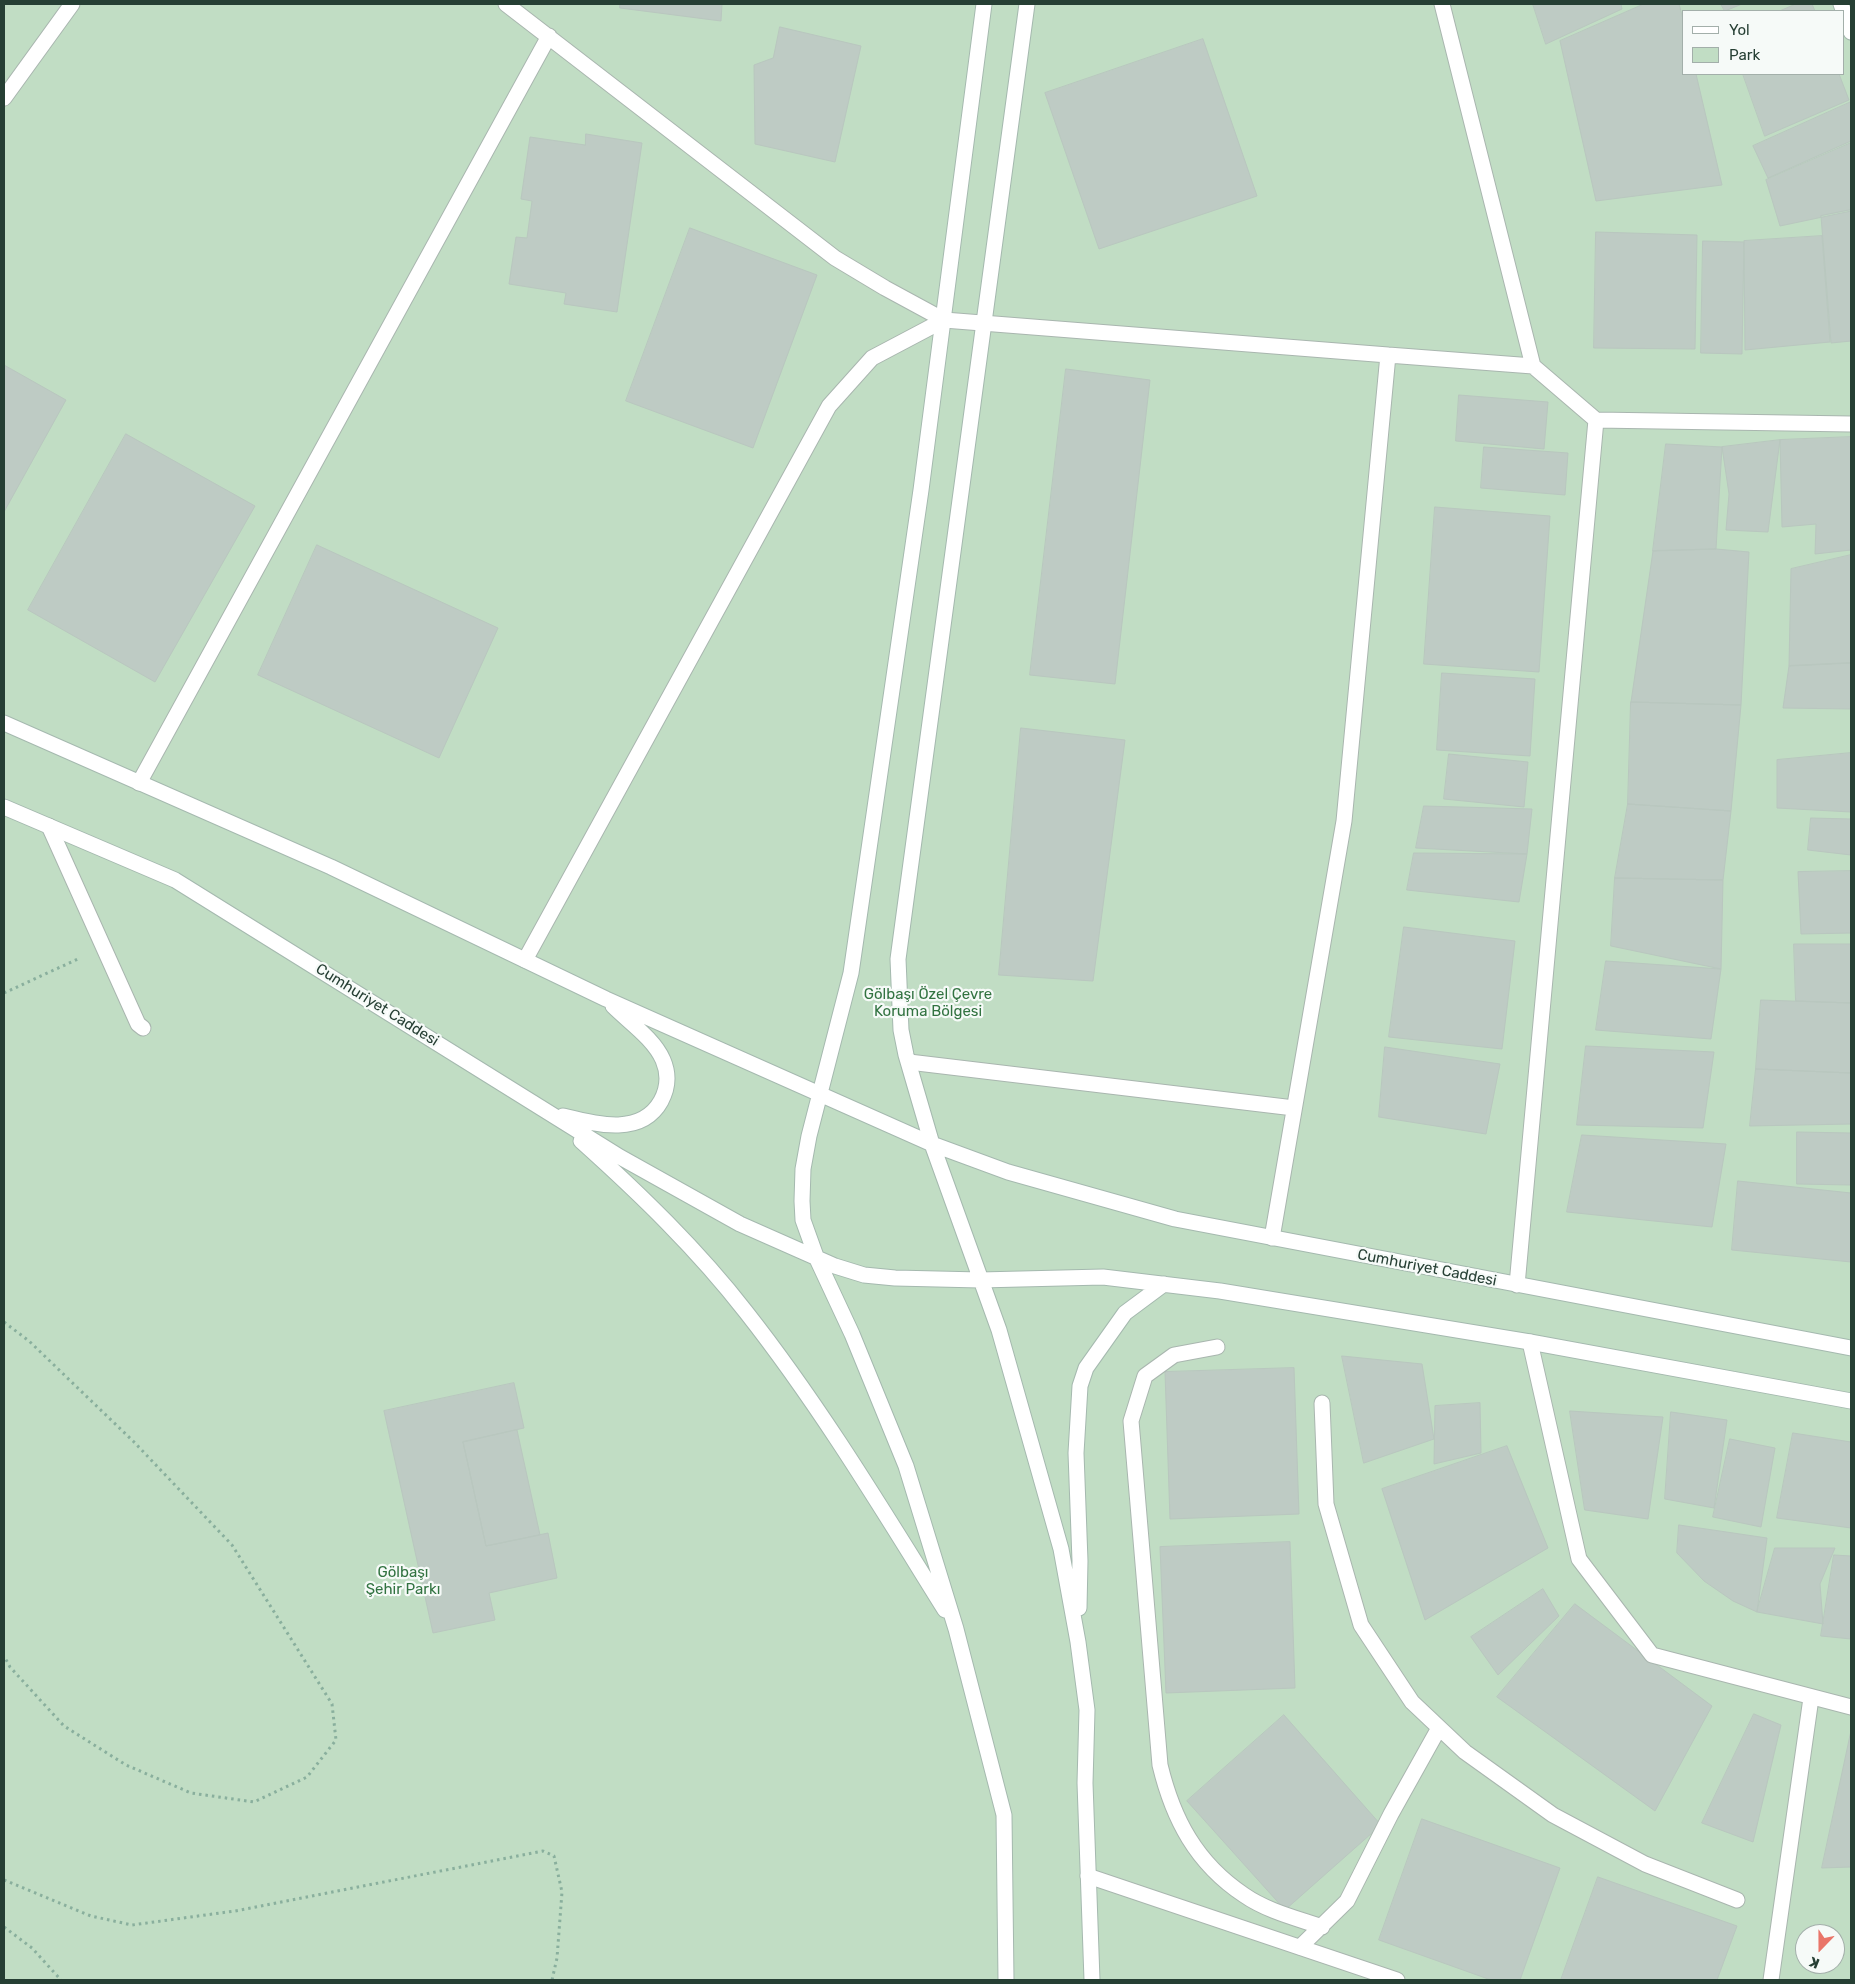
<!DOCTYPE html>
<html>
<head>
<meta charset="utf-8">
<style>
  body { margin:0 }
  #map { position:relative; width:1855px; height:1984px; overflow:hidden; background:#e6eee9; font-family:Rubik,sans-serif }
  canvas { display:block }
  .frame { position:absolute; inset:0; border:5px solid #263f34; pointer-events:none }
  .legend { position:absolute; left:1682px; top:10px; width:162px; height:65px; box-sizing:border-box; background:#f6faf8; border:1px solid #a3afaa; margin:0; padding:6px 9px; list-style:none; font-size:15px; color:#263f34 }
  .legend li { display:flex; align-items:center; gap:10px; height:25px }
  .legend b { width:25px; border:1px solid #a3afaa }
  .north { position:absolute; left:1795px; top:1924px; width:50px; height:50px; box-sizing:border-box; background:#f6faf8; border:1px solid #a3afaa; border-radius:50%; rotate:202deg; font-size:14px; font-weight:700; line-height:20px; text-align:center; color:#263f34 }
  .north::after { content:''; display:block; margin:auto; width:18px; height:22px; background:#e97569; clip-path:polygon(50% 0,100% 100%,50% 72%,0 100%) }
</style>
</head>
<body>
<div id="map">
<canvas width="1855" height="1984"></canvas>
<div class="frame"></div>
<ul class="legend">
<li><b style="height:6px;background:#fff"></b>Yol</li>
<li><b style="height:14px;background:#c1ddc4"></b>Park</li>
</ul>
<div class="north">K</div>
</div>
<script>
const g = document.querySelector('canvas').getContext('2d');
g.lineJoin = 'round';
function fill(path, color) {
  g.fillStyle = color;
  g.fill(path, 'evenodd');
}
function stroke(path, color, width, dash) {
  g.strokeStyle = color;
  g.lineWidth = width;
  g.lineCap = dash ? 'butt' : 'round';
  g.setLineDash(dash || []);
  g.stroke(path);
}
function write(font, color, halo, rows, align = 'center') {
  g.font = font + ' Rubik,sans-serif';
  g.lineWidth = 4.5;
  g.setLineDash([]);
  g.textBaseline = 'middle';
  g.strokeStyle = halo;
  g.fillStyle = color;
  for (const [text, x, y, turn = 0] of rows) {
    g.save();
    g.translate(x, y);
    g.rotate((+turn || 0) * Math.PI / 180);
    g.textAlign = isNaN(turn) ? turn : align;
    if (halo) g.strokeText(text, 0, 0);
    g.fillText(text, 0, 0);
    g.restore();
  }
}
const green = new Path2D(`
  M4 4H1851V1980H4ZM1684 11H1844V74H1684ZM1805 1934H1835V1964H1805Z`);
const building = new Path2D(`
  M620 4H722L721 21 620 8Z
  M1533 4H1621L1622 9 1546 44Z
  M1644 4H1679L1684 23V74H1696L1722 185 1596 201 1560 41Z
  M1721 4H1742L1725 11Z
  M1796 4H1812L1815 11H1780Z
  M780 27 861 46 835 162 755 144 754 65 773 58Z
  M1203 39 1257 196 1099 249 1045 93Z
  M1743 74H1839L1849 100 1765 136Z
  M1851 102V141L1768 178 1753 146Z
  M586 134 642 143 617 312 564 304 566 293 509 284 516 237 527 238 532 201 521 199 530 137 585 145Z
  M1851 143V211L1780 226 1766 180Z
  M1851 210V341L1831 343 1821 216Z
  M690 228 817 275 753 448 626 401Z
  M1596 232 1697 235 1695 349 1594 348Z
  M1822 236 1830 342 1745 350 1744 241Z
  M1703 241 1744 242 1742 354 1701 353Z
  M4 365 66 400 4 512Z
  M1066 369 1150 380 1115 684 1030 675Z
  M1459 395 1548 402 1544 449 1456 441Z
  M126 434 255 506 155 682 28 610Z
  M1851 437V550L1815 554 1816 524 1782 527 1780 440Z
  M1780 440 1768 532 1726 530 1729 494 1722 447Z
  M1666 444 1722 447 1716 549 1653 551Z
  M1484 447 1568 453 1565 495 1481 488Z
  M1435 507 1550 516 1539 672 1424 664Z
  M317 545 498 628 439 758 258 675Z
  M1716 549 1749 552 1741 705 1631 702 1653 551Z
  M1851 555V663L1789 666 1791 569Z
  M1851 663V709L1783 708 1789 666Z
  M1442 673 1535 679 1530 756 1437 750Z
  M1631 702 1741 705 1731 811 1628 804Z
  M1021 728 1125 740 1093 981 999 975Z
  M1851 753V812L1777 808V760Z
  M1449 754 1528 762 1524 807 1444 799Z
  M1628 804 1731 811 1723 880 1615 878Z
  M1424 806 1532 809 1527 854 1416 848Z
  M1811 818 1851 819V855L1808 850Z
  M1414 853 1527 854 1519 902 1407 890Z
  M1851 871V933L1801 934 1798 872Z
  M1615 878 1723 880 1721 969 1611 946Z
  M1404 927 1515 941 1502 1049 1389 1037Z
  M1794 944H1851V1003L1796 1001Z
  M1606 961 1721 969 1711 1039 1596 1030Z
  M1761 1000 1851 1003V1073L1756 1069Z
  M1586 1046 1714 1052 1703 1128 1577 1125Z
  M1385 1047 1500 1064 1486 1134 1379 1117Z
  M1756 1069 1851 1073V1124L1750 1126Z
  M1797 1132 1851 1133V1185L1797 1184Z
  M1582 1135 1726 1144 1712 1227 1567 1212Z
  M1738 1181 1851 1193V1262L1732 1250Z
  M1342 1356 1422 1364 1434 1439 1364 1463Z
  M1294 1368 1299 1514 1170 1519 1165 1372Z
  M514 1383 524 1428 463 1442 486 1546 548 1533 557 1578 489 1593 495 1620 433 1633 384 1411Z
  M1480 1403 1481 1453 1434 1464 1435 1406Z
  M1570 1411 1663 1417 1648 1519 1585 1510Z
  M1671 1412 1727 1420 1714 1508 1665 1499Z
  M517 1430 540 1535 486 1546 463 1442Z
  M1793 1433 1851 1442V1528L1777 1518Z
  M1730 1439 1775 1448 1761 1527 1713 1517Z
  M1507 1446 1548 1548 1425 1620 1382 1489Z
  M1679 1525 1767 1538 1757 1612 1733 1601 1704 1581 1677 1553Z
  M1290 1542 1295 1688 1166 1693 1160 1547Z
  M1775 1548H1835L1820 1584 1823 1624 1757 1612Z
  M1834 1555 1851 1556V1639L1821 1636Z
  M1543 1589 1559 1616 1498 1675 1471 1637Z
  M1575 1604 1712 1706 1655 1811 1497 1697Z
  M1754 1714 1781 1725 1753 1842 1702 1823Z
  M1284 1715 1381 1825 1285 1910 1187 1801Z
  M1851 1731V1867L1822 1868Z
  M1422 1819 1560 1868 1520 1980H1491L1379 1940Z
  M1598 1877 1737 1926 1717 1980H1561Z`);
const path = new Path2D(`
  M4 993 80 958
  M4 1322 29 1341 134 1442 232 1545 332 1704 336 1740 307 1777 254 1802 191 1793 126 1765 64 1726 10 1667 4 1656
  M4 1880 91 1916 132 1925 235 1911 543 1851 554 1856 562 1892 557 1958 552 1980
  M4 1927 32 1948 61 1980`);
const lane = new Path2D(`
  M49 826 138 1024 143 1028
  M1217 1347 1174 1355 1145 1376 1131 1421 1160 1765C1173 1819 1196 1863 1244 1895 1267 1911 1296 1918 1322 1927
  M1322 1403 1326 1504 1361 1625 1412 1702 1465 1752 1553 1815 1645 1864 1737 1900
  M1300 1947 1347 1901 1391 1814 1439 1728`);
const street = new Path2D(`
  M506 4 835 258 885 288 944 320 1388 355
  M1442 4 1533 366
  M4 98 72 4
  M139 783 549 36
  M525 960 829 406 872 358 944 320
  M909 1062 1294 1108
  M1272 1238 1344 821 1388 355 1533 366 1596 420 1851 424
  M1517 1285 1596 420
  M1530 1342 1579 1559 1652 1655 1851 1707
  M1088 1876 1397 1980
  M1771 1980 1811 1698`);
const secondary = new Path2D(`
  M984 4 921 490 851 973 809 1136 803 1169 802 1201 803 1220 817 1259 852 1334 906 1466 956 1629 1004 1815 1006 1980
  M1027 4 898 959 901 1030 906 1055 932 1144 999 1330 1061 1549 1078 1642 1087 1710 1085 1783 1092 1980
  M1841 4 1851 32
  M4 723 331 867 606 999 932 1144 1008 1172 1175 1219 1851 1348
  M4 807 175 880 620 1157 740 1224 835 1266 864 1275 895 1278 980 1280 1103 1277 1220 1291 1530 1342 1851 1401
  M563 1116C595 1124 641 1137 661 1101 668 1088 669 1074 663 1060 654 1039 629 1022 613 1006
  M581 1141C640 1194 697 1249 746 1312 820 1406 882 1509 945 1610
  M1079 1608 1080 1561 1076 1453 1080 1386 1086 1368 1125 1313 1164 1284`);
const parkNames = [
  ["Gölbaşı Özel Çevre",928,995],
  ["Koruma Bölgesi",928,1012],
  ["Gölbaşı",403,1573],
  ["Şehir Parkı",403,1590]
];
const streetNames = [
  ["Cumhuriyet Caddesi",377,1005,32],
  ["Cumhuriyet Caddesi",1427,1268,11]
];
fill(green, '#c1ddc4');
fill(building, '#becbc4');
stroke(building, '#b9c7bf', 1);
stroke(lane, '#a9b6af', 17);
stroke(street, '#a9b6af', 17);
stroke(secondary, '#a5b9af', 17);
stroke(path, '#89af9d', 3, [2.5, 4]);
stroke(lane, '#fff', 15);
stroke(street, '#fff', 15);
stroke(secondary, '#fff', 15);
write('15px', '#327341', '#f6faf8', parkNames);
write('15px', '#263f34', '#f6faf8', streetNames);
</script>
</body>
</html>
